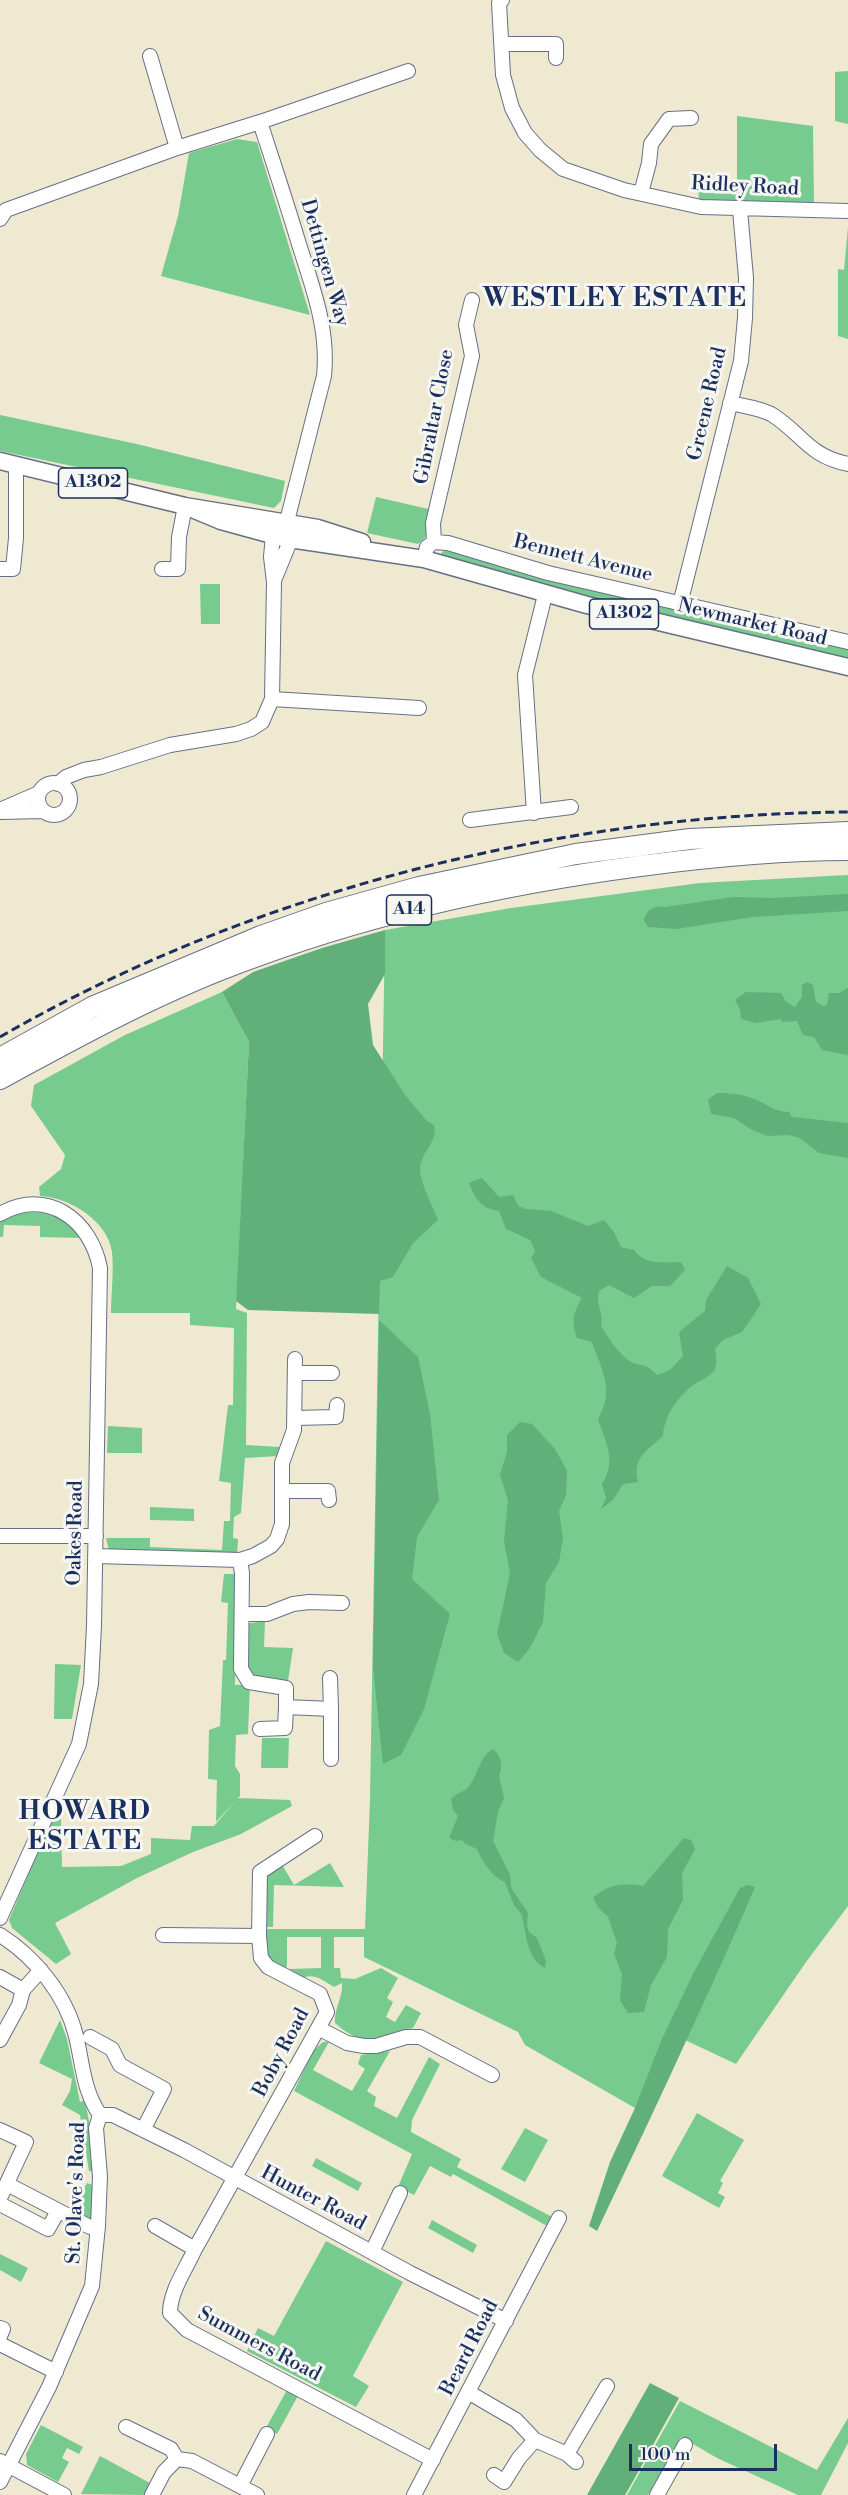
<!DOCTYPE html>
<html>
<head>
<meta charset="utf-8">
<style>
  body { margin:0 }
  #map { position:relative; width:848px; height:2495px; overflow:hidden; background:#efe9d2; font-family:"Libre Bodoni",serif }
  canvas { display:block }
  .scale { position:absolute; left:629px; top:2444px; width:148px; height:27px; box-sizing:border-box; border:3px solid #1b2f5e; border-top:0; padding-left:8px; font-size:18px; line-height:21px; white-space:nowrap; color:#1b2f5e; -webkit-text-stroke:4px #f6f6f2; paint-order:stroke }
</style>
</head>
<body>
<div id="map">
<canvas width="848" height="2495"></canvas>
<div class="scale">100 m</div>
</div>
<script>
const g = document.querySelector('canvas').getContext('2d');
g.lineJoin = 'round';
function fill(path, color) {
  g.fillStyle = color;
  g.fill(path, 'evenodd');
}
function stroke(path, color, width, dash) {
  g.strokeStyle = color;
  g.lineWidth = width;
  g.lineCap = dash ? 'butt' : 'round';
  g.setLineDash(dash || []);
  g.stroke(path);
}
function write(font, color, halo, rows, align = 'center') {
  g.font = font + ' "Libre Bodoni",serif';
  g.lineWidth = 6;
  g.setLineDash([]);
  g.textBaseline = 'middle';
  g.strokeStyle = halo;
  g.fillStyle = color;
  for (const [text, x, y, turn = 0] of rows) {
    g.save();
    g.translate(x, y);
    g.rotate((+turn || 0) * Math.PI / 180);
    g.textAlign = isNaN(turn) ? turn : align;
    if (halo) g.strokeText(text, 0, 0);
    g.fillText(text, 0, 0);
    g.restore();
  }
}
const green = new Path2D(`
  M848 71V124L835 121V72Z
  M737 116 813 126 814 204 699 203 698 181 737 185Z
  M237 139 257 142 310 315 161 276 178 216 189 153Z
  M848 227V339L838 336V269L844 270Z
  M0 415 137 444 285 481 281 501 274 508 0 451Z
  M376 497 433 510 425 538 418 544 367 533Z
  M444 550 663 607 848 649V659L544 588 439 556Z
  M200 584H220V624H201Z
  M848 875V1906L806 1962 736 2064 685 2040 635 2108 525 2045 518 2032 364 1957V1934V1937H334V1968H340L341 1978 355 1979 381 1968 398 1978 387 1998 393 2002 386 2017 395 2022 406 2005 421 2013 413 2028C378 2034 366 2051 335 2023 334 2008 343 1998 342 1983L334 1987C322 1980 314 1972 300 1979L288 1972 290 1969 321 1968V1937H287V1966L284 1971 266 1959 262 1929H365L370 1799 385 930 511 908 700 883Z
  M222 992 249 1042 236 1309 247 1313 246 1445 281 1447 279 1456 245 1458 241 1513 234 1517 233 1538 238 1539 237 1558 109 1551 106 1538H150V1547L222 1550 224 1521H230L231 1483 219 1481 228 1405H233L234 1328 190 1325V1313H111C111 1293 114 1272 112 1252 108 1221 69 1197 40 1196L39 1187 61 1169 65 1155 31 1106 34 1085 125 1035Z
  M37 1210C60 1217 67 1219 81 1238L40 1237V1226L4 1225 3 1237H0V1222L15 1214Z
  M108 1426 142 1428V1453H107Z
  M150 1507 194 1509V1521L150 1520Z
  M224 1574H237L235 1685 250 1684 248 1734 236 1735 235 1766 240 1774V1796L216 1822 217 1780 208 1779 209 1730 220 1726 223 1660H226L228 1603 221 1602Z
  M265 1621 264 1647 293 1648 288 1681 253 1678 245 1667V1624Z
  M55 1664 81 1665 72 1719H54Z
  M262 1738H289L288 1768H261Z
  M238 1798 290 1800 292 1806 241 1834 193 1852 137 1878 55 1923 71 1954 56 1964 12 1928 9 1920 52 1818H61L62 1867 121 1866 151 1854V1838L190 1840 192 1826H214Z
  M280 1861 294 1885 330 1863 344 1887 274 1885 273 1927H262V1877Z
  M60 2020 67 2039 80 2102 85 2100 92 2137 93 2171H89L80 2115 62 2105 70 2091 72 2079 39 2063Z
  M323 2042H329L313 2070 352 2091 365 2069 358 2064 361 2055 390 2051 367 2091 376 2097 374 2106 397 2118 429 2057 440 2064 412 2120 411 2132 461 2159 457 2167 554 2218 549 2227 453 2174 451 2177 430 2166 414 2195 398 2187 412 2154 294 2091 313 2051Z
  M697 2113 744 2140 720 2181 723 2183 718 2193 725 2197 719 2208 662 2176Z
  M525 2128 548 2140 525 2182 501 2169Z
  M316 2158 362 2183 358 2191 312 2166Z
  M87 2183 93 2185V2216L88 2220 71 2211Z
  M432 2220 477 2245 473 2253 428 2228Z
  M326 2241 403 2282 353 2376 369 2386 356 2407 247 2351 258 2328 274 2336Z
  M0 2254 28 2268 21 2282 0 2270Z
  M288 2388 299 2394 277 2434 266 2428Z
  M680 2401 817 2470 848 2418V2443L821 2495H798L717 2458 681 2437 648 2495H627Z
  M41 2425 83 2447 79 2454 67 2448 62 2458 69 2462 58 2482 27 2465 26 2454Z
  M100 2456 150 2483 144 2495 81 2494Z`);
const forest = new Path2D(`
  M848 894V911L753 917 676 929 648 927 644 920C646 910 655 905 665 907L733 897 772 898Z
  M385 930V974L368 1004 373 1045 405 1095 426 1120 434 1125C438 1144 420 1152 420 1170 420 1182 433 1207 438 1220L413 1243 393 1277 380 1281 379 1314 248 1310 236 1301 249 1042 222 992 253 972 322 948Z
  M807 982 813 985 816 1002 823 1006 827 1005 829 993H839L848 988V1055L822 1050 814 1037 803 1035 797 1021 783 1022 780 1019 756 1023 741 1019 740 1009 735 1000 746 992 781 993 786 1002 795 1007 802 997V985Z
  M717 1093C730 1093 744 1094 757 1100 768 1105 776 1112 789 1112L792 1117 848 1123V1158L819 1153 800 1138 788 1135 768 1136 750 1129 734 1118 711 1114 708 1100Z
  M482 1178 499 1197 513 1195 518 1206 526 1209 551 1211 588 1226 604 1220 614 1232 621 1247 634 1250C645 1266 663 1262 681 1262L685 1270 670 1286H652L634 1298 609 1285 599 1291C595 1306 604 1310 601 1326 608 1337 617 1352 628 1360 639 1368 643 1360 657 1375L670 1370 683 1356 679 1332 705 1311 706 1300 727 1266 748 1278 761 1304 742 1332 723 1340 715 1349C716 1356 718 1365 713 1372 709 1377 699 1381 693 1385 677 1398 664 1416 663 1436 647 1450 632 1458 638 1482L623 1484 613 1500 601 1509 606 1498 602 1484C617 1462 606 1443 598 1419 615 1390 602 1371 592 1342L577 1338C571 1321 573 1313 582 1298L541 1277 531 1258 535 1251 530 1240 506 1229 499 1211C481 1209 475 1198 469 1183Z
  M379 1320 418 1357 430 1414 439 1500 417 1537 412 1579 450 1614 424 1709 401 1755 383 1764 373 1667Z
  M520 1422 532 1424 555 1449 567 1471 566 1495 559 1511 563 1538 559 1562 546 1583 543 1622 530 1648 518 1662 504 1653 497 1634 510 1573 504 1541 508 1500 500 1475 507 1452V1435Z
  M493 1749C501 1755 503 1767 499 1776L504 1798 498 1812 493 1841 510 1875 511 1888 528 1913 527 1925 529 1932 537 1938 546 1961 545 1968C527 1959 526 1933 522 1916 521 1912 517 1909 514 1905 511 1898 508 1889 505 1882 492 1877 482 1861 477 1849L464 1843 462 1840 456 1841 449 1838 458 1816 453 1810 451 1799C458 1791 466 1792 470 1785 478 1774 480 1756 493 1749Z
  M684 1838 691 1840 695 1849 682 1873 683 1900 668 1929 667 1957 651 1985 644 2012 628 2013 620 2000 622 1974 614 1954 617 1943 608 1917 598 1907 593 1898C608 1884 624 1883 643 1886Z
  M748 1885 755 1887C705 2003 651 2117 597 2231L589 2226 610 2162 635 2108 661 2041 694 1972 740 1888Z
  M650 2383 679 2398 632 2483 625 2495H587Z`);
const minor = new Path2D(`
  M502 0 499 3 503 75 512 108 525 133 540 150 563 169 624 190 701 207 848 211
  M502 44H556V58
  M150 56 177 148
  M260 122C273 162 286 201 298 241 312 286 329 328 324 376L287 521
  M641 193 649 163 651 144 669 119 691 118
  M0 219 6 210 177 148 260 122 408 71
  M730 403C743 406 759 408 771 414 802 433 808 456 848 464
  M434 542 433 523 472 356 466 325 472 300
  M424 559 427 547 434 542 448 543 548 573 848 642
  M1 569H13L16 538V465
  M162 569H178L179 537 185 506
  M275 578 291 539 292 531
  M680 604 741 361 745 318 746 278 740 210
  M272 699 419 708
  M38 799a16 16 0 1 1 32 0a16 16 0 1 1-32 0Z
  M58 784 66 777 84 770 101 767 170 745 236 734 251 729 262 722 272 699 274 582 271 557 273 535 277 527
  M0 810 39 793
  M0 812 44 811
  M534 813 525 675 545 595
  M470 820 571 807
  M0 1214C47 1187 91 1220 100 1268L94 1626 91 1684 79 1744 0 1918
  M295 1373H332
  M295 1418 336 1417 337 1405
  M282 1491H328L329 1500
  M0 1536H96
  M95 1556 240 1560 253 1556 271 1546 277 1539 282 1524V1463L294 1430 295 1359
  M240 1560 242 1573 241 1669 249 1682 286 1688V1707L331 1709V1759
  M242 1614H267L293 1604 309 1602 342 1603
  M330 1678 331 1709
  M260 1729 285 1728 286 1707
  M0 1935C35 1957 66 1995 76 2036 83 2065 83 2090 100 2115
  M163 1935 259 1936 261 1958 268 1967 320 1994 327 2012 195 2249C186 2269 170 2291 170 2313L187 2330 433 2460
  M259 1936 260 1872 315 1836
  M0 1977 23 1990
  M318 2028 347 2043 364 2046H376L406 2037H420L492 2075
  M90 2037 112 2049 120 2065 164 2089 143 2130
  M0 2040 19 2005 23 1990 41 1970
  M100 2115H113L184 2150 410 2273 506 2321
  M0 2130 26 2142 0 2198
  M7 2184 90 2227 98 2226
  M0 2204 48 2229 58 2211
  M155 2226 195 2249
  M372 2252 400 2193
  M0 2328 3 2329 0 2336
  M0 2344 56 2372
  M468 2392 516 2420 535 2440 567 2454 576 2462
  M126 2427 171 2449 177 2459
  M567 2454 607 2386
  M177 2459 192 2461 257 2495
  M0 2461 64 2495
  M494 2475 504 2482 519 2458 535 2440
  M0 2482 49 2387 92 2286 98 2226 100 2177 96 2128 100 2115
  M240 2486 267 2434
  M152 2495 164 2472 177 2459
  M414 2495 559 2218
  M657 2495 685 2445`);
const major = new Path2D(`
  M0 461 185 506 318 528 362 542
  M185 506 221 521 283 538 424 559 587 605 848 667`);
const highway = new Path2D(`
  M0 1058 92 1007 261 936 326 913 419 887 576 854 690 839 848 832
  M0 1079C77 1037 154 995 236 964 366 914 503 884 640 866 709 857 778 850 848 850`);
const rail = new Path2D(`
  M0 1037C251 892 558 814 848 812`);
const shields = [
  [93,483,69],
  [624,614,69],
  [409,910,45]
];
const shieldNames = [
  ["A1302",93,483],
  ["A1302",624,614],
  ["A14",409,910]
];
const streetNames = [
  ["Ridley Road",745,187,3],
  ["Dettingen Way",324,263,74],
  ["Greene Road",708,404,-77],
  ["Gibraltar Close",435,417,-79],
  ["Bennett Avenue",583,559,14],
  ["Newmarket Road",752,623,13],
  ["Oakes Road",76,1533,-89],
  ["Boby Road",282,2053,-62],
  ["St. Olave's Road",77,2193,-88],
  ["Hunter Road",313,2199,28],
  ["Summers Road",259,2345,28],
  ["Beard Road",470,2348,-63]
];
const districtNames = [
  ["WESTLEY ESTATE",615,300],
  ["HOWARD",85,1813],
  ["ESTATE",85,1843]
];
fill(green, '#77cb8e');
fill(forest, '#61af79');
stroke(minor, '#657087', 16);
stroke(major, '#657087', 19);
stroke(highway, '#657087', 22);
stroke(minor, '#fff', 14);
stroke(major, '#fff', 16);
stroke(highway, '#fff', 20);
stroke(rail, '#1b2f5e', 3, [9, 4.5]);
for (const [x, y, w] of shields) {
  const box = new Path2D();
  box.roundRect(x - w / 2, y - 15, w, 30, 4.5);
  g.fillStyle = '#f6f6f2';
  g.fill(box);
  stroke(box, '#1b2f5e', 1.5);
}
write('bold 18px', '#1b2f5e', null, shieldNames);
write('20px', '#1b2f5e', '#f6f6f2', streetNames);
g.letterSpacing = '1.5px';
write('bold 26px', '#1b2f5e', '#f6f6f2', districtNames);
g.letterSpacing = '0px';
</script>
</body>
</html>
